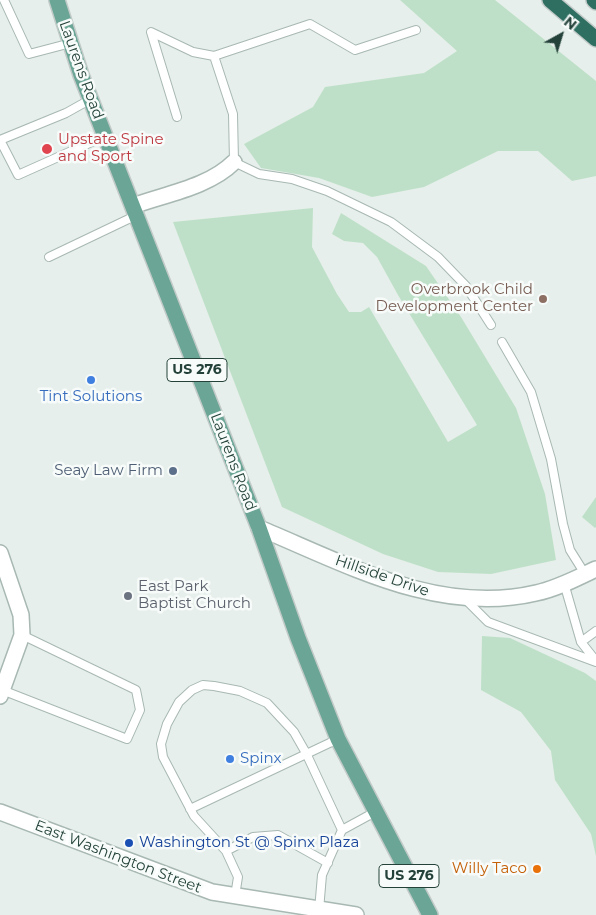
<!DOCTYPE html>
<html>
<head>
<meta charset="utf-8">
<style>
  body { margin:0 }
  #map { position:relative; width:596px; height:915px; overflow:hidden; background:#e6efeb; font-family:Montserrat,sans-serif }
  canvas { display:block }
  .north { position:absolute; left:536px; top:10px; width:50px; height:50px; -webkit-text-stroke:4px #f7fbf9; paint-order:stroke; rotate:39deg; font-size:14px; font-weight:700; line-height:20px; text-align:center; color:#24423a }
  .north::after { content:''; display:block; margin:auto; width:18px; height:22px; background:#24423a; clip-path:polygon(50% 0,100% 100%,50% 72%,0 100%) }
</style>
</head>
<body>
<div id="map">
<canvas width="596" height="915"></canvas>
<div class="north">N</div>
</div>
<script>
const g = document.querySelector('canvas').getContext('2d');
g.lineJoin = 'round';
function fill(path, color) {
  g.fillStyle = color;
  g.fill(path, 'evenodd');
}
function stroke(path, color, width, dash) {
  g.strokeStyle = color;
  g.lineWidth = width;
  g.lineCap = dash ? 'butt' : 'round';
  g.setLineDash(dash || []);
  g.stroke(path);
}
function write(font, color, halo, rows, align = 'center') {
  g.font = font + ' Montserrat,sans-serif';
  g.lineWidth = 5;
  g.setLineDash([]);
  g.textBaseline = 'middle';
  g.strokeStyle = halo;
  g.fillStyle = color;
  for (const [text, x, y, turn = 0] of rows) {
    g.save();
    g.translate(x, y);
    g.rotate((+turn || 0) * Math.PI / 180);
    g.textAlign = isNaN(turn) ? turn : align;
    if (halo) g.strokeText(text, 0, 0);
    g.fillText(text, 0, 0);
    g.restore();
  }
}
const green = new Path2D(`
  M400 0H495L596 81V176L572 181 538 151H498L424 187 372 197 319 178 261 168 244 144 313 107 325 87 424 73 457 51Z
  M313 208 312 247 337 294 349 312H361L369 307 448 442 477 425 398 295 377 257 363 243 344 241 332 234 341 213 426 266 461 317 516 408 545 494 556 560 491 574 438 572 383 554 282 507 173 222Z
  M596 497V527L595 528 582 517Z
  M482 636 510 638 585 673 596 681V856L591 834 555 780 551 751 521 712 481 690Z`);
const service = new Path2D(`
  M4 0 29 54 71 43
  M214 56 233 114 234 162 259 174 292 179 327 191 391 222 438 257 466 286 491 325
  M91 99 66 113 0 140 18 175 105 136
  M177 117 151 32 193 52 214 56 310 24 355 50 416 30
  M49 257 137 215
  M502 342 531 392 551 459 563 524 570 550 585 574
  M564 583 581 642 596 661
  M465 599 488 622 596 662
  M581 642 596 631
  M2 690 127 739 140 710 136 690 22 635
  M190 809 338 739
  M226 851 253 837 278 835 328 863
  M235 896 238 877 226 851 194 816 163 757 161 744 167 724 179 702 192 690 203 685 214 686 240 691 267 703 294 732 306 753 342 830
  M319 910 322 875 342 830 375 812`);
const minor = new Path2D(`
  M133 206C166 194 209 187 234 162
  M0 553 21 615 22 635 0 696`);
const tertiary = new Path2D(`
  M259 528C346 564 439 616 536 593 556 589 577 578 596 569
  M0 812 212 892 356 915`);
const primary = new Path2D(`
  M57 0 81 75 259 528 298 638 338 739 430 915`);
const motorway = new Path2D(`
  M550 0 596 39
  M594 0 596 2`);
const markers = [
  [47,149,6,"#e0444e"],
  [543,299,5,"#8d6e63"],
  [91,380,5,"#3f7fe0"],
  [173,471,5,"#5c6f8a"],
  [128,596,5,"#6b7280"],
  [230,759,5,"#3f7fe0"],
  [129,843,5,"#1a4fb4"],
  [537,869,5,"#e8710a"]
];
const shields = [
  [197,370,60],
  [409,876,60]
];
const shieldNames = [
  ["US 276",197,370],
  ["US 276",409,876]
];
const streetNames = [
  ["Laurens Road",81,70,70],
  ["Laurens Road",233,462,69],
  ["Hillside Drive",382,576,19],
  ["East Washington Street",118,857,21]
];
const healthNames = [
  ["Upstate Spine",58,140],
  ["and Sport",58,157]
];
const educationNames = [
  ["Overbrook Child",533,290],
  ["Development Center",533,307]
];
const shopNames = [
  ["Tint Solutions",91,397],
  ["Spinx",240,759,"left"]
];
const serviceNames = [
  ["Seay Law Firm",163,471]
];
const worshipNames = [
  ["East Park",138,587],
  ["Baptist Church",138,604]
];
const transitNames = [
  ["Washington St @ Spinx Plaza",139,843]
];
const foodNames = [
  ["Willy Taco",527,869]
];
fill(green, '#bfe0c8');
stroke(service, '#a8b8b2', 10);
stroke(minor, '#a8b8b2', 18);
stroke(tertiary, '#a8b8b2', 18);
stroke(primary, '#c2cac8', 18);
stroke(motorway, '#c2cac8', 18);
stroke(service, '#fff', 8);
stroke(minor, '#fff', 15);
stroke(tertiary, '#fff', 15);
stroke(primary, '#6aa596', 15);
stroke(motorway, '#2f6f62', 15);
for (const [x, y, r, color] of markers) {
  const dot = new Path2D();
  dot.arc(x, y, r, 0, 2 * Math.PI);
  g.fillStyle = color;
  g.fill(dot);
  stroke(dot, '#f7fbf9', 2);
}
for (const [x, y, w] of shields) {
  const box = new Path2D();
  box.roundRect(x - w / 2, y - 11.5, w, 23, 4);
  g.fillStyle = '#f7fbf9';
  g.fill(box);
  stroke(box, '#24423a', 1);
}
write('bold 14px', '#24423a', null, shieldNames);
write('15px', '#24423a', '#f7fbf9', streetNames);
write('15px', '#be3a42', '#f7fbf9', healthNames, 'left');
write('15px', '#785e54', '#f7fbf9', educationNames, 'right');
write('15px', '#366cbe', '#f7fbf9', shopNames);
write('15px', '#4e5e75', '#f7fbf9', serviceNames, 'right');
write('15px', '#5b616d', '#f7fbf9', worshipNames, 'left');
write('15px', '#164399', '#f7fbf9', transitNames, 'left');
write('15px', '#c56008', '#f7fbf9', foodNames, 'right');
</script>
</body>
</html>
